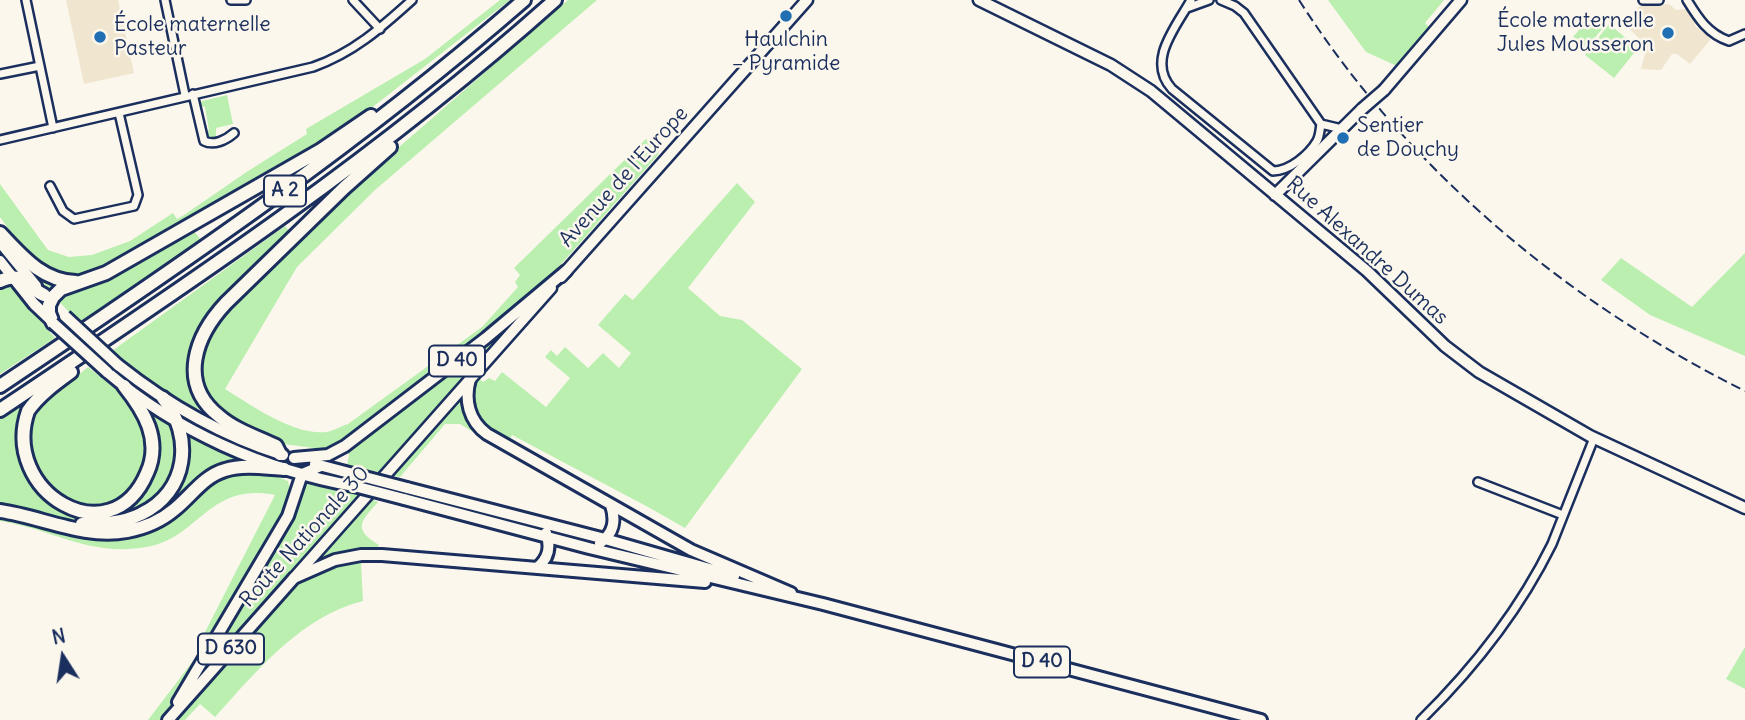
<!DOCTYPE html>
<html>
<head>
<meta charset="utf-8">
<style>
  body { margin:0 }
  #map { position:relative; width:1745px; height:720px; overflow:hidden; background:#fbf7ec; font-family:Delius,sans-serif }
  canvas { display:block }
  .north { position:absolute; left:28px; top:622px; width:70px; height:70px; -webkit-text-stroke:5px #fbf7ec; paint-order:stroke; rotate:348deg; font-size:19px; font-weight:700; line-height:28px; text-align:center; color:#1b2f5e }
  .north::after { content:''; display:block; margin:auto; width:24px; height:32px; background:#1b2f5e; clip-path:polygon(50% 0,100% 100%,50% 72%,0 100%) }
</style>
</head>
<body>
<div id="map">
<canvas width="1745" height="720"></canvas>
<div class="north">N</div>
</div>
<script>
const g = document.querySelector('canvas').getContext('2d');
g.lineJoin = 'round';
function fill(path, color) {
  g.fillStyle = color;
  g.fill(path, 'evenodd');
}
function stroke(path, color, width, dash) {
  g.strokeStyle = color;
  g.lineWidth = width;
  g.lineCap = dash ? 'butt' : 'round';
  g.setLineDash(dash || []);
  g.stroke(path);
}
function write(font, color, halo, rows, align = 'center') {
  g.font = font + ' Delius,sans-serif';
  g.lineWidth = 5;
  g.setLineDash([]);
  g.textBaseline = 'middle';
  g.strokeStyle = halo;
  g.fillStyle = color;
  for (const [text, x, y, turn = 0] of rows) {
    g.save();
    g.translate(x, y);
    g.rotate((+turn || 0) * Math.PI / 180);
    g.textAlign = isNaN(turn) ? turn : align;
    if (halo) g.strokeText(text, 0, 0);
    g.fillText(text, 0, 0);
    g.restore();
  }
}
const built = new Path2D(`
  M66 0H118L134 73 84 84Z
  M1657 2 1659 5 1669 4 1676 10 1686 9 1694 16 1695 26 1711 39 1690 64 1677 54H1672L1661 70 1641 69 1647 46 1622 22 1629 19 1641 4Z`);
const green = new Path2D(`
  M500 0H510L343 130 187 222 201 240 79 323 17 256 21 247 0 217V184L48 250 69 257 92 255 130 241 173 213 177 219 184 215 248 171 307 134 306 129 425 59Z
  M568 0H597L375 190 297 267 225 389C251 405 294 436 327 432 333 431 341 426 348 424L482 327 518 287 515 282 520 275 514 268 646 139 659 149 658 155 555 271 484 331 494 342 471 370 483 382 489 378 495 381 502 372 546 407 570 378 545 357 551 350 557 356 565 347 588 368 603 353 619 368 631 353 598 325 625 294 633 300 737 183 755 202 688 288 720 316 742 320 802 369 685 528 648 507 512 435 504 451 460 424H445L400 477 347 465 349 455 341 442 322 449 283 444 245 429 215 404 193 410 150 382 112 351 285 226 297 240 344 195Z
  M1328 0H1444L1425 23 1429 27 1397 66 1366 52Z
  M1590 17 1603 28 1586 48 1573 37Z
  M1609 24 1638 48 1614 78 1585 55Z
  M227 95 233 124 216 128V137L207 140 203 134 209 130 205 107 199 106 202 101Z
  M1745 253V356L1650 315 1601 280 1621 258 1692 307Z
  M0 268 17 294 55 338 0 374Z
  M88 367 127 398 138 411 150 408 197 438 251 464V473L272 475 288 481C292 494 288 502 283 514L221 619 230 621 306 483C324 476 360 495 378 502 361 521 352 529 379 545L369 560 361 564 363 601C301 616 256 672 215 717L200 704 185 720H148L196 657 201 640 275 495C208 482 199 539 146 547 88 557 53 529 0 521V419L33 398 40 406Z
  M1745 647V689L1726 679Z`);
const street = new Path2D(`
  M26 0 53 128
  M165 0 185 95
  M231 0H246
  M353 0 380 29
  M1191 0C1176 27 1146 61 1172 89L1273 171C1289 171 1309 155 1317 141 1320 136 1320 129 1321 124
  M1221 0 1235 6 1244 13 1321 124 1342 129
  M1643 0H1659
  M1687 0C1698 18 1708 34 1729 41L1745 34
  M1187 8 1209 0
  M0 74 40 66
  M193 94 204 141C214 146 226 140 234 133
  M0 140 313 67C353 53 381 28 412 0
  M50 186 63 211 74 219 134 206 138 195 119 113
  M1478 482 1563 515
  M1421 720C1472 670 1520 609 1552 544L1594 438`);
const secondary = new Path2D(`
  M979 0 1111 65 1151 91 1367 271 1445 346 1479 372 1590 436 1745 508
  M1384 90 1461 0
  M1275 195 1362 109
  M561 277 807 0
  M294 578 551 288`);
const primary = new Path2D(`
  M0 242 36 286
  M0 261 34 304 53 322
  M118 365C167 404 223 436 283 455
  M107 372C176 431 264 470 354 486
  M470 379C464 400 469 421 487 434L691 550 791 593
  M294 458 328 455 345 446 486 338 566 271
  M315 464 357 475
  M407 488 605 539 734 576
  M404 499 589 548 823 604 1261 720
  M600 543C614 533 616 521 611 505
  M537 568C549 558 551 547 546 533
  M178 702 288 516 302 474 321 466
  M168 720 294 578 335 560 361 555H382L705 582`);
const highway = new Path2D(`
  M0 233C22 256 42 281 76 282
  M0 281C24 270 26 287 44 295
  M53 323 49 313V305L53 297 61 289 106 273 321 150 371 116
  M71 372C56 383 39 395 28 411 0 492 111 558 147 473 162 440 144 411 124 386
  M0 386C181 265 360 143 524 0
  M0 410C192 282 383 154 555 0
  M280 454 276 446C257 437 235 430 219 416 177 383 196 335 226 303L344 188 390 147
  M0 511C42 517 84 539 127 531 144 528 161 521 175 509 192 495 204 476 225 470 244 464 266 468 284 469
  M82 524C102 524 123 523 141 514 188 492 194 436 163 398`);
const rail = new Path2D(`
  M1299 0C1407 169 1566 302 1745 391`);
const secondaryBridge = new Path2D(`
  M1362 109 1384 90`);
const primaryBridge = new Path2D(`
  M65 316 118 365
  M53 323 107 372
  M357 475 407 488
  M354 486 404 499`);
const markers = [
  [786,16,7,"#1f6fb2"],
  [1668,33,7,"#1f6fb2"],
  [100,37,7,"#1f6fb2"],
  [1343,138,7,"#1f6fb2"]
];
const shields = [
  [285,191,42],
  [457,361,56],
  [231,649,66],
  [1042,662,56]
];
const shieldNames = [
  ["A 2",285,191],
  ["D 40",457,361],
  ["D 630",231,649],
  ["D 40",1042,662]
];
const poiNames = [
  ["École maternelle",1654,21,"right"],
  ["Jules Mousseron",1654,45,"right"],
  ["École maternelle",114,25],
  ["Pasteur",114,49],
  ["Haulchin",786,40,"center"],
  ["– Pyramide",786,64,"center"],
  ["Sentier",1357,126],
  ["de Douchy",1357,150]
];
const streetNames = [
  ["Avenue de l'Europe",624,177,-48],
  ["Rue Alexandre Dumas",1367,251,42],
  ["Route Nationale 30",305,537,-48]
];
fill(built, '#f0e5cf');
fill(green, '#bbefb0');
stroke(street, '#1b2f5e', 12);
stroke(secondary, '#1b2f5e', 15);
stroke(primary, '#1b2f5e', 16);
stroke(highway, '#1b2f5e', 18);
stroke(street, '#fbf7ec', 7);
stroke(secondary, '#fbf7ec', 10);
stroke(primary, '#fbf7ec', 10);
stroke(highway, '#fbf7ec', 12);
stroke(rail, '#1b2f5e', 2, [10, 5]);
stroke(secondaryBridge, '#1b2f5e', 15, []);
stroke(primaryBridge, '#1b2f5e', 16, []);
stroke(secondaryBridge, '#fbf7ec', 10);
stroke(primaryBridge, '#fbf7ec', 10);
for (const [x, y, r, color] of markers) {
  const dot = new Path2D();
  dot.arc(x, y, r, 0, 2 * Math.PI);
  g.fillStyle = color;
  g.fill(dot);
  stroke(dot, '#fbf7ec', 2.5);
}
for (const [x, y, w] of shields) {
  const box = new Path2D();
  box.roundRect(x - w / 2, y - 15.5, w, 31, 5);
  g.fillStyle = '#fbf7ec';
  g.fill(box);
  stroke(box, '#1b2f5e', 2);
}
write('bold 19px', '#1b2f5e', null, shieldNames);
write('21px', '#1b2f5e', '#fbf7ec', poiNames, 'left');
write('21px', '#1b2f5e', '#fbf7ec', streetNames);
</script>
</body>
</html>
